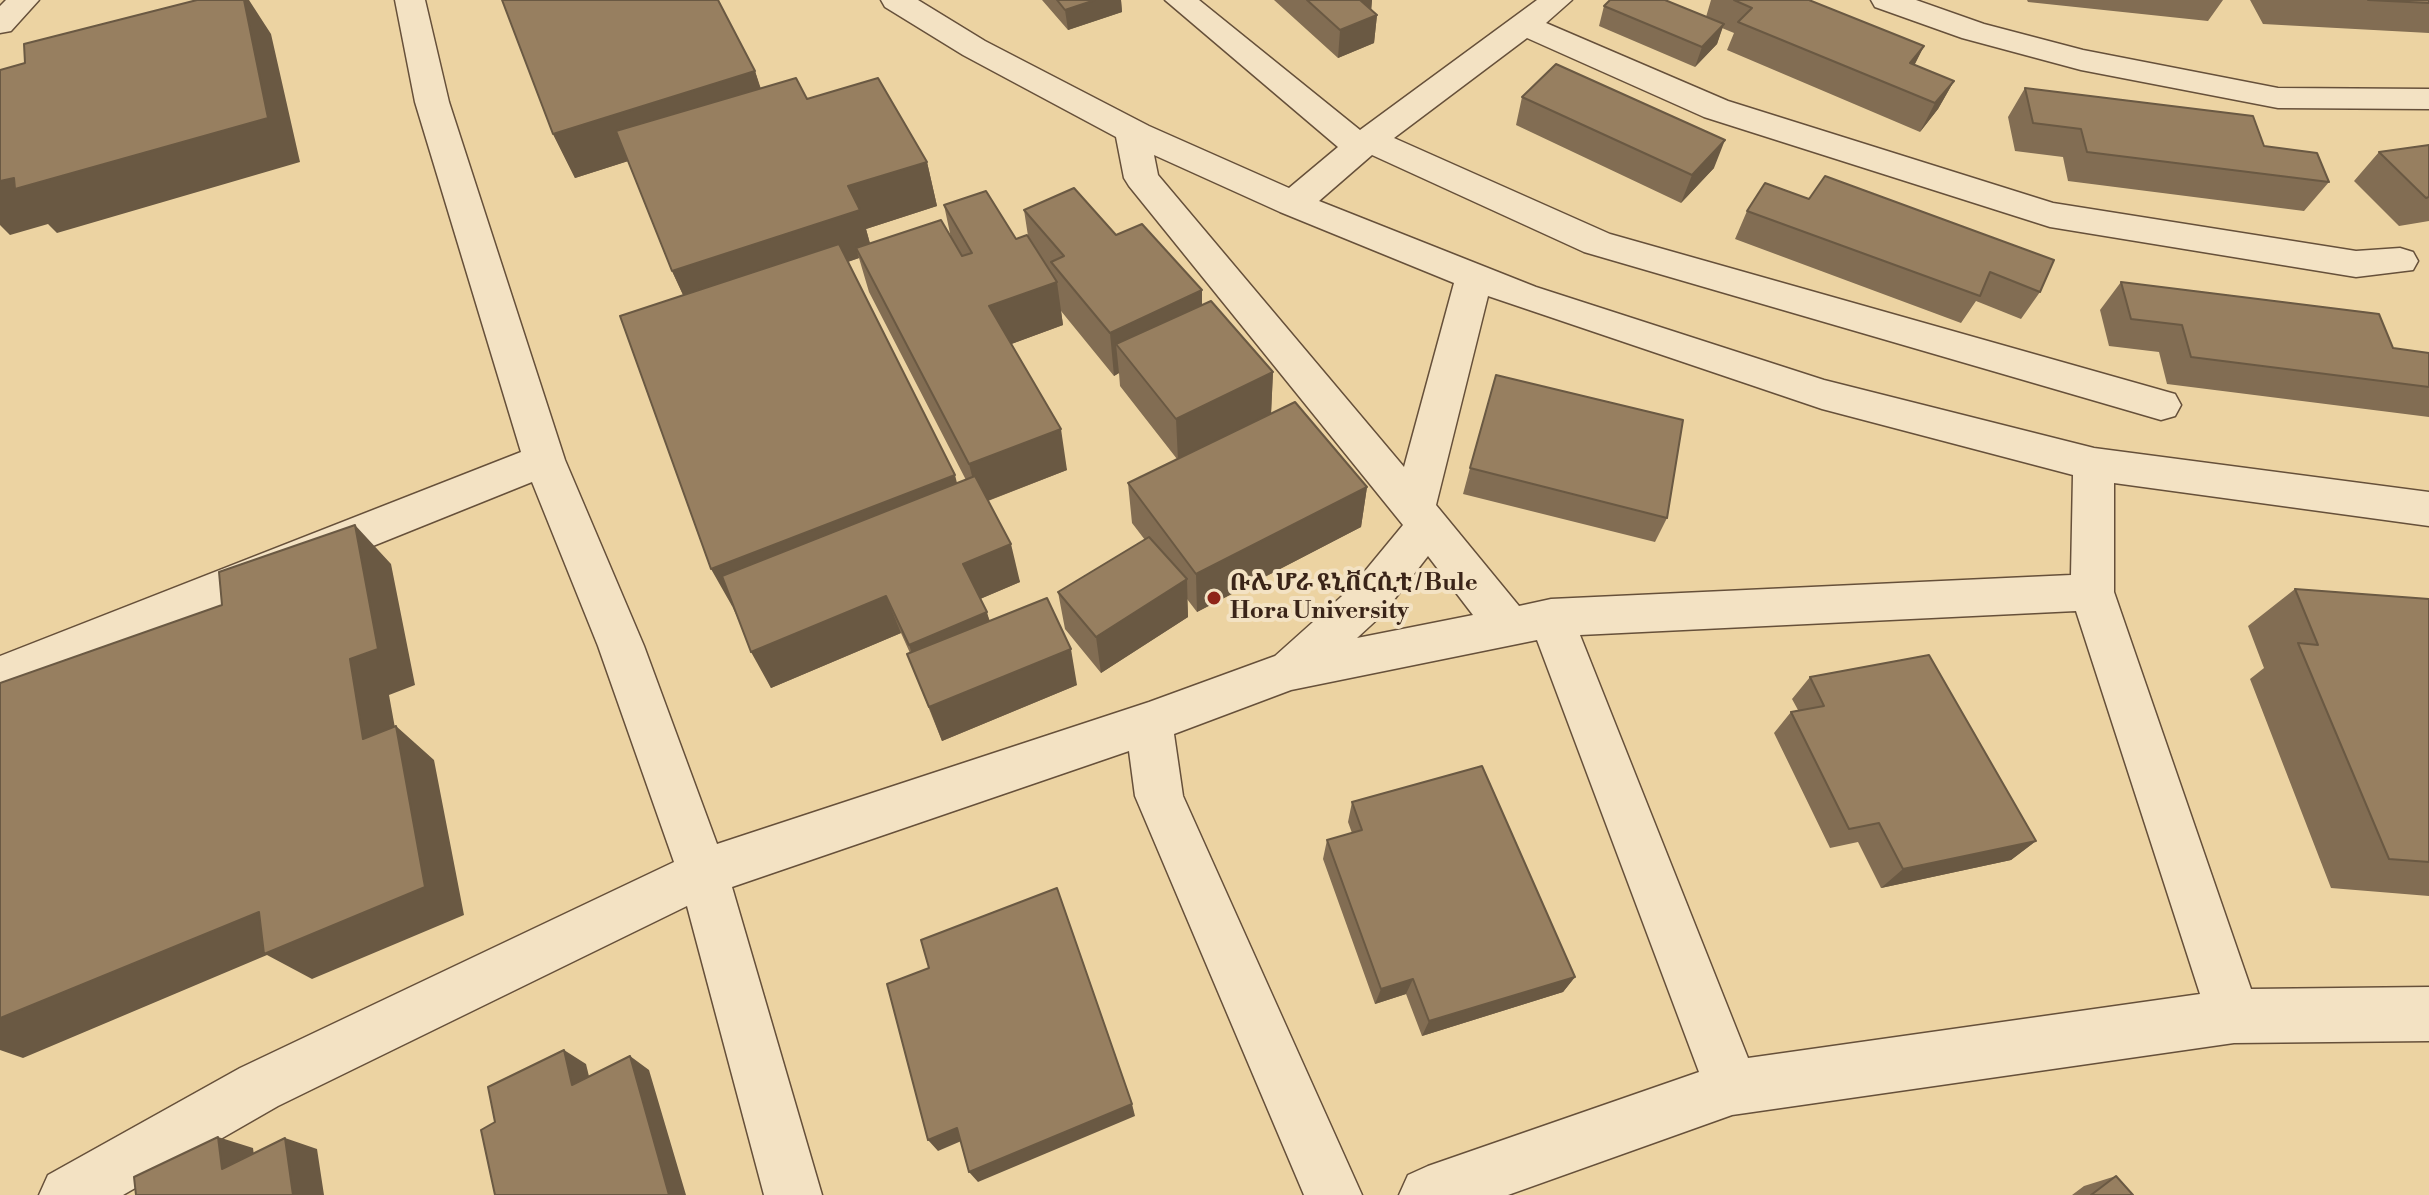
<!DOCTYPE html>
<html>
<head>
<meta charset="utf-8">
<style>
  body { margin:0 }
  canvas { display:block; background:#ecd3a2 }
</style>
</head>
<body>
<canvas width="2429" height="1195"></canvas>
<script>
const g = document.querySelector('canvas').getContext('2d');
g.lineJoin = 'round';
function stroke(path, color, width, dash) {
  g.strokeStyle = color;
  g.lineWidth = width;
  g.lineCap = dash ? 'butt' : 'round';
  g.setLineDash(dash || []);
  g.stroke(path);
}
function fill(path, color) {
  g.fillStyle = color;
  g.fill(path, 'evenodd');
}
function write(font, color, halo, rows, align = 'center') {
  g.font = font + ' "Libre Bodoni","Noto Serif Ethiopic",serif';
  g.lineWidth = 8;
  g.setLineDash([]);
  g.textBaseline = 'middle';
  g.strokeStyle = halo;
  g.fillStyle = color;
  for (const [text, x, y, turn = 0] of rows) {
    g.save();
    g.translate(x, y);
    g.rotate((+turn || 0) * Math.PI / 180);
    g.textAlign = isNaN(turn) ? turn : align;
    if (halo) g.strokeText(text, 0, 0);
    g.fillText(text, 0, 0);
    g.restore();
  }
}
const street = new Path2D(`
  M6 0H39L11 31 0 33V6Z
  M395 0H425L449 102 565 460 644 646 717 844 1149 702 1275 656 1351 588 1403 525 1129 186 1124 178 1116 137 963 55 885 7 881 0H918L985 41 1149 126 1289 188 1338 147 1165 0H1199L1360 130 1537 0H1572L1546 23 1728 101 2053 203 2356 251 2400 248 2413 252 2418 261 2413 270 2356 277 2050 227 1704 117 1527 38 1394 138 1610 234 2175 394 2181 405 2175 416 2161 420 1584 252 1372 155 1319 201 1536 287 1824 380 2094 448 2429 492V526L2114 483V592L2251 989 2429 987V1041L2234 1043 1732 1115 1508 1195H1399L1408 1175 1428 1166 1699 1072 1537 640 1291 690 1174 734 1183 796 1362 1195H1304L1135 796 1129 751 732 887 822 1195H764L687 906 278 1106 123 1195H39L48 1175 240 1068 674 862 598 646 532 482 0 696V656L521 452 415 102ZM1154 155 1280 212 1454 283 1404 467 1158 175ZM1488 296 1822 409 2073 475 2071 575 1551 599 1519 606 1436 505ZM1428 556 1473 615 1357 638 1383 614ZM2076 611 2200 994 1748 1058 1580 635Z
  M1871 0H1916L1984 24 2083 50 2278 88 2429 89V109L2278 108 2081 70 1962 38 1875 7Z`);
const wall = new Path2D(`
  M1042 0H1121L1122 12 1068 30Z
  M1274 0H1372L1371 10 1377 15 1374 43 1338 58Z
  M1711 0H1809L1924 46 1914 65 1954 81 1938 109 1920 132 1727 50 1734 33 1722 28 1717 44 1695 67 1599 26 1604 6 1706 17Z
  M2027 0H2223L2208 21 2028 2Z
  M2250 0H2429V33L2263 24Z
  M755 71 760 88 807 99 927 162 937 206 866 229 870 244 951 238 944 205 1016 239 1028 236 1024 210 1116 235 1202 305 1273 372 1271 414 1367 487 1361 527 1197 612 1187 599 1188 617 1101 673 1065 629 1058 592 1145 540 1132 523 1128 483 1177 459 1120 386 1119 373 1114 376 1061 311 1063 325 1011 344 1067 470 988 501 1020 582 980 599 990 621 1077 685 942 741 907 654 910 653 901 633 771 688 732 606 683 295 672 271 628 161 575 178 553 134ZM859 258 869 292 966 480 957 484 848 262Z
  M2025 88 2264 146 2329 182 2304 211 2068 181 2063 157 2015 151 2008 117Z
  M1522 97 1714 168 1681 203 1516 125Z
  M2429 145V221L2399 226 2354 181 2379 152Z
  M1765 183 2040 292 2021 319 1976 301 1961 323 1735 239 1747 211Z
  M2121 282 2393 348 2429 353V417L2167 384 2159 352 2109 346 2100 310Z
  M1470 468 1667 518 1655 542 1463 494Z
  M2295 589 2429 599V896L2331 888 2250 679 2264 668 2248 626Z
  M1810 677 2036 841 2011 860 1881 888 1858 842 1830 848 1774 733 1791 712 1798 710 1792 699Z
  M1352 802 1575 977 1563 992 1422 1036 1406 994 1375 1004 1323 859 1327 840 1352 833 1348 822Z
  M2116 1176 2133 1195H2072L2084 1186Z`);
const shadedWall = new Path2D(`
  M244 0H249L271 34 300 162 57 233 48 224 10 235 0 225V181Z
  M1095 0H1121L1122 12 1068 30 1065 10Z
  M1350 0H1372L1371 12Z
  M1377 15 1374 43 1338 58 1340 30Z
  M1724 24 1717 44 1695 67 1702 47Z
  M1924 46 1910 74V63Z
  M755 71 770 116 575 178 553 134Z
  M1954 81 1938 109 1920 132 1935 103Z
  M1725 140 1714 168 1681 203 1692 175Z
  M927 162 937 206 866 229 873 254 856 248 859 258 692 314 672 271 848 186Z
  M1057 282 1063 325 998 349 989 306Z
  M1202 290V333L1116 344 1119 373 1114 376 1110 333Z
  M1273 372 1271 414 1178 460 1176 419Z
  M1061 429 1067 470 979 504 969 464Z
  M955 475 965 515 732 606 711 569Z
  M1367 487 1361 527 1197 612 1196 574Z
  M355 525 391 564 415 685 389 695 403 772 363 739 350 659Z
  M1011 544 1020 582 973 602 963 564Z
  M1187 579 1188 617 1101 673 1096 637Z
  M886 596 901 633 771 688 751 652Z
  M987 612 997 649 922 681 909 645Z
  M1071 649 1077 685 942 741 929 707Z
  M396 726 434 760 464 915 312 979 267 955 23 1058 0 1050V1012Z
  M2036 841 2011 860 1881 888 1903 869Z
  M1575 977 1563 992 1422 1036 1429 1021Z
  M1413 979 1406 994 1375 1004 1381 989Z
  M564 1050 586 1064 594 1097 572 1085Z
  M630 1056 649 1070 686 1195H669Z
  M1132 1104 1135 1116 978 1182 969 1172Z
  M957 1128 966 1139 938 1151 928 1140Z
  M218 1137 253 1148 257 1179 222 1169Z
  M285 1138 317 1149 324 1195H293Z`);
const building = new Path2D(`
  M197 0H244L268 118 15 189 14 178 0 181V70L25 63 24 44Z
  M502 0H718L755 71 553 134Z
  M1057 0H1095L1065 10Z
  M1307 0H1360L1377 15 1340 30Z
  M1610 0H1665L1724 24 1702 47 1604 6Z
  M1734 0H1809L1924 46 1910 63 1954 81 1935 103 1738 22 1752 8Z
  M2368 0H2429V3Z
  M1556 64 1725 140 1692 175 1522 97Z
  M796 78 807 99 878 78 927 162 848 186 860 210 672 271 616 131Z
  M2025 88 2253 116 2264 146 2317 153 2329 182 2087 152 2081 129 2033 123Z
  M2429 145V197L2426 198 2379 152Z
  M1825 176 2054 260 2040 292 1990 272 1980 296 1747 211 1765 183 1809 199Z
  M1074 188 1116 235 1142 224 1202 290 1110 333 1051 262 1064 256 1024 210Z
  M986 191 1016 239 1027 235 1057 282 989 306 1061 429 969 464 856 248 941 220 962 256 972 253 944 205Z
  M839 244 955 475 711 569 620 316Z
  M2121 282 2379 314 2393 348 2429 353V387L2191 357 2182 325 2131 319Z
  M1211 301 1273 372 1176 419 1116 344Z
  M1496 375 1683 420 1667 518 1470 468Z
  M1295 402 1367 487 1196 574 1128 483Z
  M975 476 1011 544 963 564 987 612 909 645 886 596 751 652 722 576Z
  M355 525 378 649 350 659 363 739 396 726 425 887 264 954 259 912 0 1018V683L222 605 219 572Z
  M1149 537 1187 579 1096 637 1058 592Z
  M2295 589 2429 599V862L2389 859 2298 643 2318 645Z
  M1047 598 1071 649 929 707 907 654Z
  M1929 655 2036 841 1903 869 1879 823 1849 829 1791 712 1824 706 1810 677Z
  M1482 766 1575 977 1429 1021 1413 979 1381 989 1327 840 1362 830 1352 802Z
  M1057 888 1132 1104 969 1172 957 1128 928 1140 887 984 929 968 921 940Z
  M564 1050 572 1085 630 1056 669 1195H495L481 1130 495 1122 488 1087Z
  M218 1137 222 1169 285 1138 293 1195H136L134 1177Z
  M2116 1176 2133 1195H2091Z`);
const markers = [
  [1214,598,8,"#8f2418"]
];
const poiNames = [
  ["ቡሌ ሆራ ዩኒቨርሲቲ / Bule",1230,584],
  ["Hora University",1230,612]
];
stroke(street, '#66503a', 3);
fill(street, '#f3e2c3');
fill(wall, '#826d53');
fill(shadedWall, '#6a5943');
fill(building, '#977f60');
stroke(building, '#6a5943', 2);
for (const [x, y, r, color] of markers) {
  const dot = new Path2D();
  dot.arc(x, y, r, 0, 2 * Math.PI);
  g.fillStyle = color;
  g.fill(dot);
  stroke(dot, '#f3e2c3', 3);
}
write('bold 24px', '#3a2418', '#f3e2c3', poiNames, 'left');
</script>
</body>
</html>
